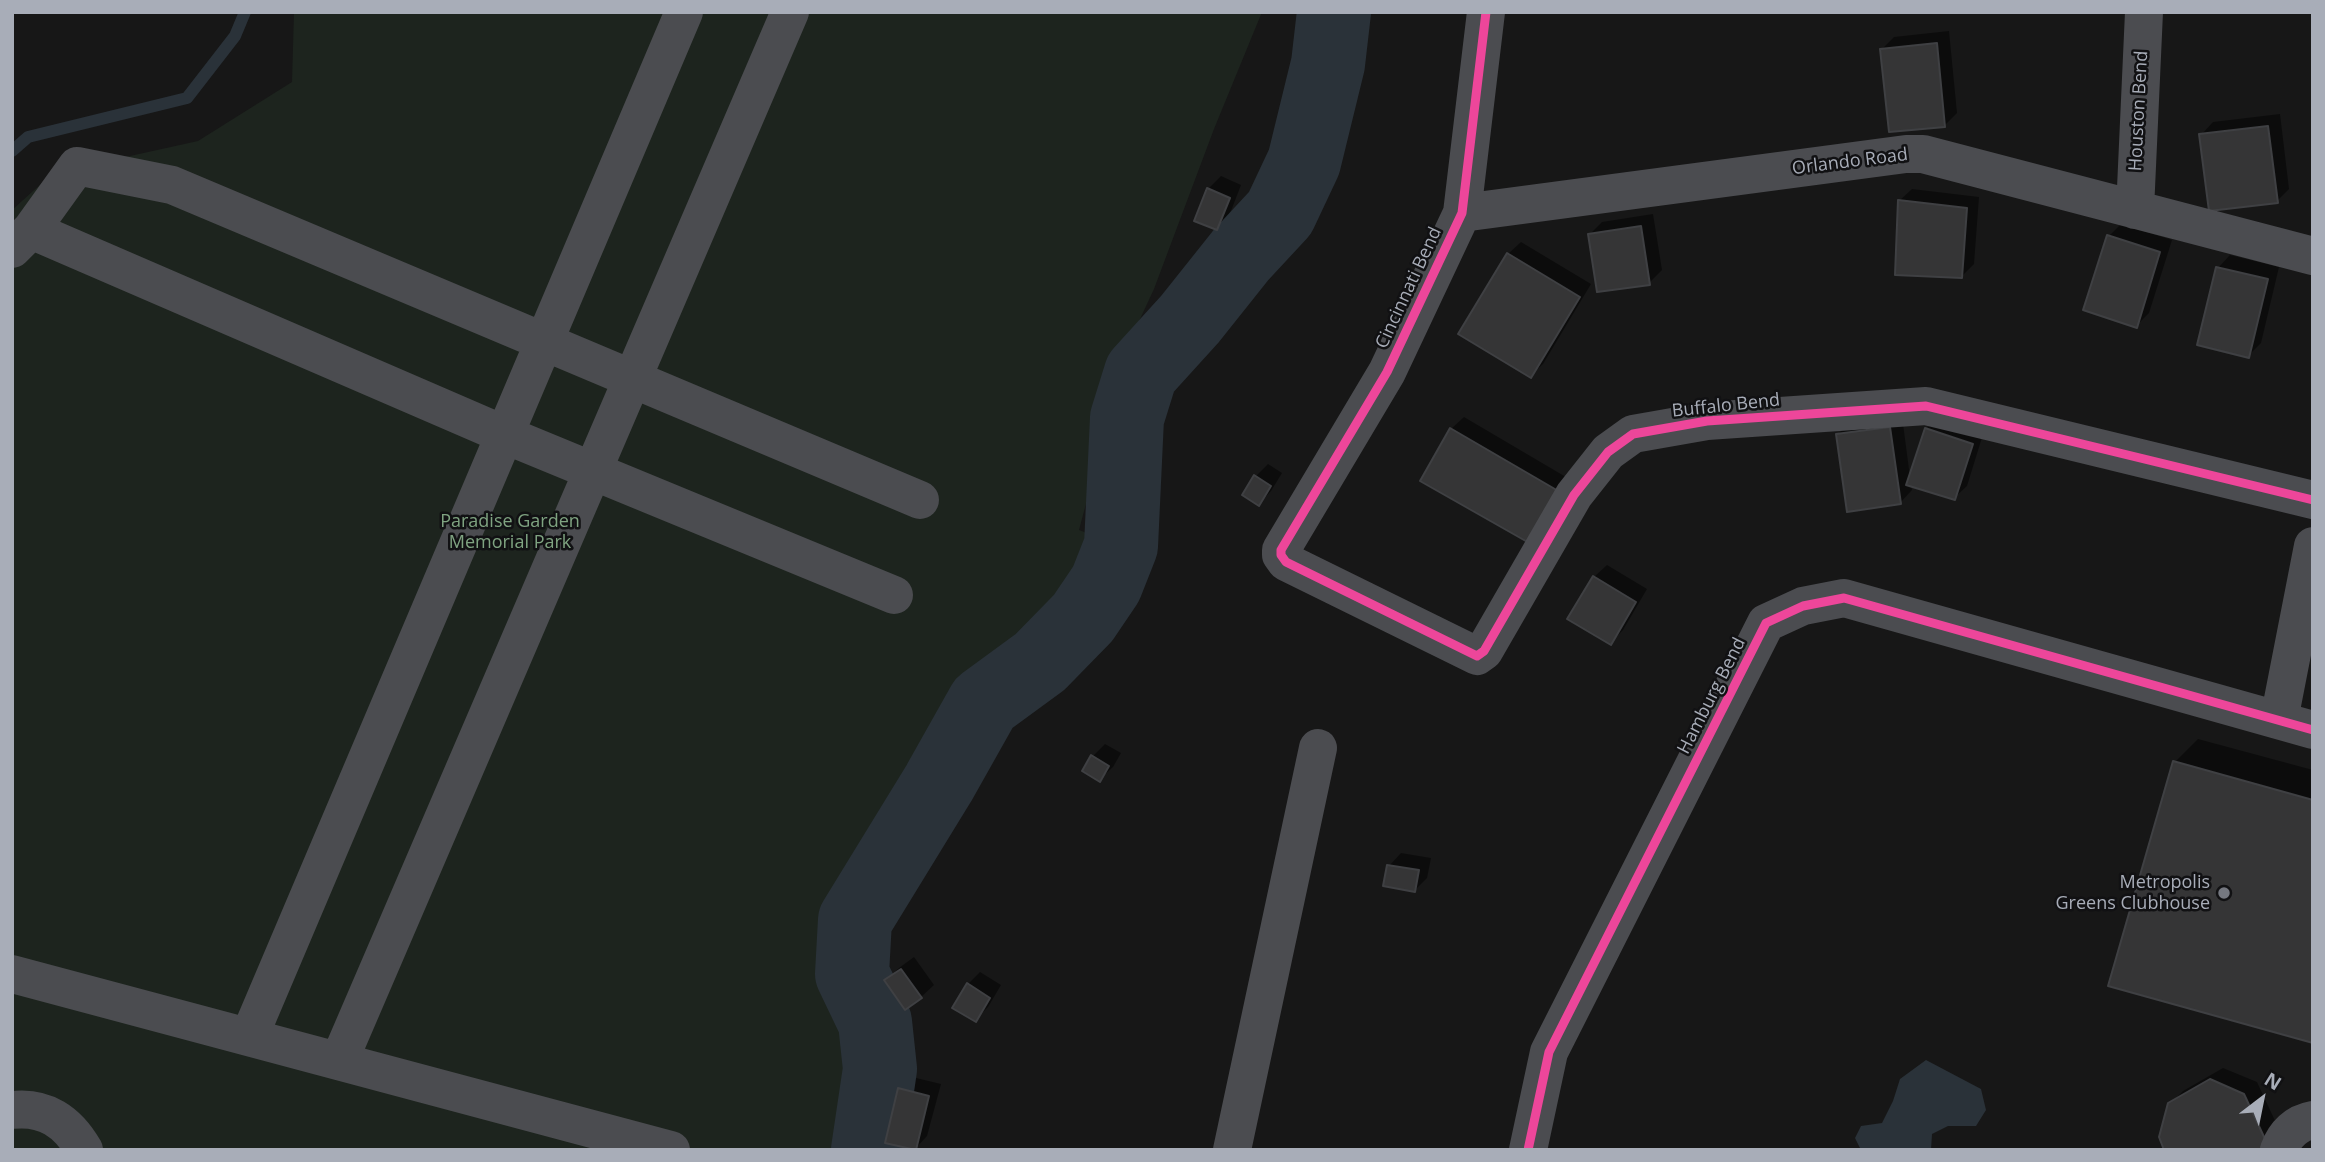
<!DOCTYPE html>
<html>
<head>
<meta charset="utf-8">
<style>
  body { margin:0 }
  #map { position:relative; width:2325px; height:1162px; overflow:hidden; background:#171717; font-family:"Open Sans",sans-serif }
  canvas { display:block }
  .frame { position:absolute; inset:0; border:14px solid #a8adb8; pointer-events:none }
  .north { position:absolute; left:2227px; top:1064px; width:70px; height:70px; -webkit-text-stroke:5px #111113; paint-order:stroke; rotate:32deg; font-size:19px; font-weight:700; line-height:28px; text-align:center; color:#a8adb8 }
  .north::after { content:''; display:block; margin:auto; width:24px; height:32px; background:#a8adb8; clip-path:polygon(50% 0,100% 100%,50% 72%,0 100%) }
</style>
</head>
<body>
<div id="map">
<canvas width="2325" height="1162"></canvas>
<div class="frame"></div>
<div class="north">N</div>
</div>
<script>
const g = document.querySelector('canvas').getContext('2d');
g.lineJoin = 'round';
function fill(path, color) {
  g.fillStyle = color;
  g.fill(path, 'evenodd');
}
function stroke(path, color, width, dash) {
  g.strokeStyle = color;
  g.lineWidth = width;
  g.lineCap = dash ? 'butt' : 'round';
  g.setLineDash(dash || []);
  g.stroke(path);
}
function write(font, color, halo, rows, align = 'center') {
  g.font = font + ' "Open Sans",sans-serif';
  g.lineWidth = 5;
  g.setLineDash([]);
  g.textBaseline = 'middle';
  g.strokeStyle = halo;
  g.fillStyle = color;
  for (const [text, x, y, turn = 0] of rows) {
    g.save();
    g.translate(x, y);
    g.rotate((+turn || 0) * Math.PI / 180);
    g.textAlign = isNaN(turn) ? turn : align;
    if (halo) g.strokeText(text, 0, 0);
    g.fillText(text, 0, 0);
    g.restore();
  }
}
const green = new Path2D(`
  M294 12H1262L1214 129 1154 289 1100 405 1091 485 1079 530 1121 546 1106 584 1083 618 1040 662 984 703 939 783 855 920 852 974 875 1022 880 1069 868 1150H12V210L53 173 198 141 292 82Z`);
const water = new Path2D(`
  M1926 1060 1981 1089 1986 1110 1976 1126H1948L1932 1134 1931 1150H1861L1855 1138 1861 1126 1882 1123 1893 1101 1900 1079Z`);
const shadow = new Path2D(`
  M1949 31 1957 113 1945 125 1882 49 1894 37Z
  M2280 114 2289 189 2277 201 2201 135 2213 122Z
  M1221 176 1241 185 1229 216 1216 228 1208 189Z
  M1912 189 1979 197 1974 264 1962 276 1899 201Z
  M1653 214 1662 270 1649 283 1590 234 1602 222Z
  M2121 224 2172 240 2149 313 2136 326 2109 236Z
  M1521 242 1591 284 1543 364 1530 376 1508 254Z
  M2230 255 2279 267 2261 343 2248 356 2218 268Z
  M1902 416 1910 477 1926 429 1939 416 1984 431 1967 486 1954 498 1911 485 1912 490 1900 503 1838 434 1850 422Z
  M1464 417 1571 480 1543 530 1451 429Z
  M1268 464 1282 473 1271 491 1259 504 1256 476Z
  M1607 565 1647 589 1623 630 1610 643 1594 577Z
  M2198 739 2313 770V1041L2175 762Z
  M1105 744 1121 753 1113 767 1100 779 1093 756Z
  M1401 853 1431 858 1427 878 1415 890 1389 866Z
  M914 957 934 985 921 997 886 980 899 968Z
  M980 972 1001 985 988 1007 976 1019 968 984Z
  M2223 1068 2257 1082 2277 1125 2266 1150H2166L2170 1104 2183 1091Z
  M912 1077 941 1084 927 1136 915 1149 900 1089Z`);
const stream = new Path2D(`
  M12 151 28 137 187 98 235 36 245 12`);
const river = new Path2D(`
  M868 1150 880 1069 875 1022 852 974 855 920 939 783 984 703 1040 662 1083 618 1106 584 1121 546 1127 418 1141 373 1190 319 1241 255 1280 213 1304 162 1328 64 1334 12`);
const building = new Path2D(`
  M1937 43 1945 127 1889 132 1880 49Z
  M2268 126 2278 203 2209 211 2199 134Z
  M1207 188 1230 198 1217 230 1194 221Z
  M1898 200 1967 208 1962 278 1895 275Z
  M1641 226 1650 285 1597 292 1588 234Z
  M2107 235 2160 252 2137 328 2083 310Z
  M1507 253 1580 297 1531 378 1458 334Z
  M2216 267 2268 279 2249 358 2197 345Z
  M1890 427 1901 504 1847 512 1836 434Z
  M1450 428 1560 492 1531 544 1420 481Z
  M1925 428 1973 444 1955 500 1906 485Z
  M1254 475 1271 486 1259 506 1242 495Z
  M1593 576 1636 602 1611 645 1567 619Z
  M1091 755 1109 766 1100 782 1082 771Z
  M2173 761 2313 800V1043L2108 986Z
  M1387 865 1419 870 1415 892 1383 886Z
  M901 969 922 998 905 1010 884 980Z
  M967 983 990 998 976 1022 952 1008Z
  M2210 1079 2244 1094 2265 1139 2260 1150H2164L2159 1137 2168 1103Z
  M898 1088 929 1096 916 1150 885 1143Z`);
const minor = new Path2D(`
  M1486 12 1462 213 1387 372 1281 550V555L1286 562 1477 656 1484 651 1574 495 1608 452 1633 434 1707 421 1926 406 2313 500
  M2135 210 2144 12
  M1462 213 1906 154H1923L2313 256
  M31 230 503 434 894 595
  M12 249 31 230 77 166 172 185 920 500
  M2279 720 2313 546
  M12 974 671 1150
  M249 1037 684 12
  M339 1061 790 12
  M12 1110C45 1106 68 1122 84 1150
  M1232 1150 1318 748
  M1528 1150 1549 1052 1766 623 1803 606 1844 598 2313 730
  M2279 1150C2285 1134 2296 1123 2313 1120`);
const cycleway = new Path2D(`
  M1486 12 1462 213 1387 372 1281 550V555L1286 562 1477 656 1484 651 1574 495 1608 452 1633 434 1707 421 1926 406 2313 500
  M1528 1150 1549 1052 1766 623 1803 606 1844 598 2313 730`);
const markers = [
  [2224,893,7,"#757880"]
];
const streetNames = [
  ["Houston Bend",2139,111,-87],
  ["Orlando Road",1850,162,-7],
  ["Cincinnati Bend",1409,288,-65],
  ["Buffalo Bend",1726,406,-6],
  ["Hamburg Bend",1712,696,-63]
];
const parkNames = [
  ["Paradise Garden",510,522],
  ["Memorial Park",510,543]
];
const poiNames = [
  ["Metropolis",2210,883],
  ["Greens Clubhouse",2210,904]
];
fill(green, '#1d241e');
fill(water, '#2a3239');
fill(shadow, '#0007');
stroke(stream, '#2a3239', 12);
stroke(river, '#2a3239', 74);
fill(building, '#353536');
stroke(building, '#3f4043', 2);
stroke(minor, '#4b4c50', 38);
stroke(cycleway, '#ed469a', 9);
for (const [x, y, r, color] of markers) {
  const dot = new Path2D();
  dot.arc(x, y, r, 0, 2 * Math.PI);
  g.fillStyle = color;
  g.fill(dot);
  stroke(dot, '#111113', 2.5);
}
write('18px', '#a8adb8', '#111113', streetNames);
write('18px', '#7fa381', '#111113', parkNames);
write('18px', '#a8adb8', '#111113', poiNames, 'right');
</script>
</body>
</html>
